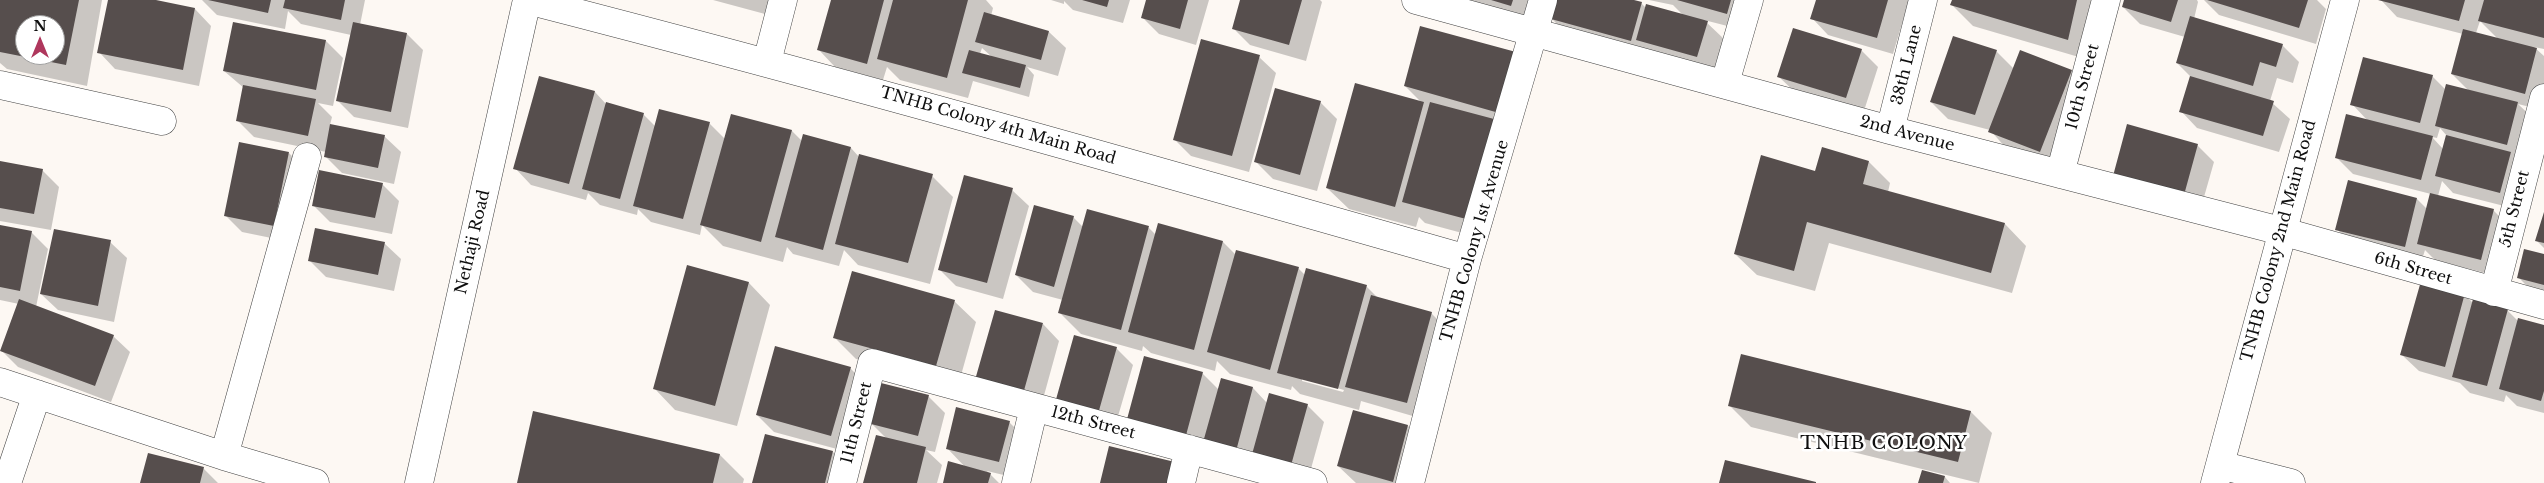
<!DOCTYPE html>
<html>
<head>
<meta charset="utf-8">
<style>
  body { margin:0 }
  #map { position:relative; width:2544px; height:483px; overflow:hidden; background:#fdf8f3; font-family:"Libre Baskerville",serif }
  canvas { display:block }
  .north { position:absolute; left:15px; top:15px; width:50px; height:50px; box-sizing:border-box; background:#fff; border:1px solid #9f9f9f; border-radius:50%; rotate:0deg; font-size:14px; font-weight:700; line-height:20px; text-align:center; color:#0f0f0f }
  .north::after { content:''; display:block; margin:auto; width:18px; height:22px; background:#af375d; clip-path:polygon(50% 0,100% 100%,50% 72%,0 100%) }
</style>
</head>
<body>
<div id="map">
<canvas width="2544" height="483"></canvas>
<div class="north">N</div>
</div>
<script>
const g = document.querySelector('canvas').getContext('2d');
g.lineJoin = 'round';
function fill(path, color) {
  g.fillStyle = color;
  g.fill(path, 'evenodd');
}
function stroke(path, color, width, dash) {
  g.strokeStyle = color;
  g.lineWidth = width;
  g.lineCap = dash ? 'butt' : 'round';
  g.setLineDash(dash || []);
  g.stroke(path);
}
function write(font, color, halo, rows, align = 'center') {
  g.font = font + ' "Libre Baskerville",serif';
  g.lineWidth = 5;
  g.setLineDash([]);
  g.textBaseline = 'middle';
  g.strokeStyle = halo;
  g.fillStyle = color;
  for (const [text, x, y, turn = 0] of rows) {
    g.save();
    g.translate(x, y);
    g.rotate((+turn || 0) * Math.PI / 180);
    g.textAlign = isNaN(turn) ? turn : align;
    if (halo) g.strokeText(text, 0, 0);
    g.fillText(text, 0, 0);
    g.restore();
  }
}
const shadow = new Path2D(`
  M0 0H102L87 86 7 69 0 63ZM25 25H55V55H25Z
  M109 0H149L195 9 211 26 199 86 115 69 99 52Z
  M202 0H365L360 25 407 34 423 50 408 128 354 117 338 101 351 35 301 24 288 11 285 29 217 15Z
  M713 0H769L765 14Z
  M832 0H986L993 8 991 16 1049 32 1066 48 1058 76 1027 67 1034 75 1029 97 973 81 968 98 900 80 887 67 883 80 835 67 819 50ZM982 48 992 57 980 54Z
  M1051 0H1130L1123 23 1073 10 1064 1V4Z
  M1148 0H1209L1196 45 1159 34 1143 18Z
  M1241 0H1320L1322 2 1306 61 1250 45 1233 28Z
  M1451 0H1534L1528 22Z
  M1558 0H1629L1641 3 1646 8 1683 15 1673 5 1649 0H1752L1743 30 1704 20 1724 39 1714 73 1569 36 1552 19Z
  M1817 0H1909L1893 54 1828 35 1812 18Z
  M1953 0H2101L2089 60 1973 26 1952 5Z
  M2125 0H2197L2198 2 2194 19 2282 45 2299 62 2293 83 2277 78 2270 101 2290 119 2279 152 2197 128 2181 111 2191 77 2177 63 2185 37 2140 24 2123 7Z
  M2204 0H2317L2326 9 2316 44 2219 15Z
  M2381 0H2544V49L2534 47 2544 56V102L2542 110 2518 104 2535 120 2516 209 2453 193 2442 181 2438 196 2493 210 2510 227 2497 276 2435 260 2425 250 2421 263 2353 246 2337 229 2417 199 2427 209 2431 194 2353 174 2337 158 2368 121 2352 104 2432 76 2446 90 2469 91 2452 74 2463 34 2397 17ZM2480 21 2498 39 2476 33ZM2440 128 2447 136 2443 149 2432 137 2437 138Z
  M234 23 326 41 343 58 333 106 318 103 332 117 330 125 384 136 401 152 394 184 342 173 325 156 326 152 254 137 237 120 244 88 224 71Z
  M1861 50 1878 67 1863 114 1796 93 1779 77Z
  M1996 51 2014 69 2021 51 2072 71 2088 88 2057 168 2006 148 1990 130 1948 119 1931 102Z
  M1515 53 1514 142 1488 240 1425 223 1419 217 1416 227 1349 209 1327 188 1421 102 1405 86Z
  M1259 57 1276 73 1249 172 1191 156 1174 139Z
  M540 77 595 92 606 104 643 114 656 127 709 123 726 140 792 131 803 142 804 135 851 148 860 158 932 176 953 197 930 284 858 265 844 250 839 266 793 254 787 247 783 262 723 246 702 225 700 235 651 222 638 209 637 215 600 205 588 193 586 200 531 185 515 168Z
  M1320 102 1337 119 1317 191 1273 179 1256 162Z
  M2197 145 2214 162 2200 211 2131 192Z
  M289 153 305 170 291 242 242 232 225 215Z
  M0 162 42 170 59 187 51 230 0 221Z
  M1869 162 1890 183 1888 192 2005 224 2026 246 2012 293 1829 243 1815 291 1757 275 1735 254 1816 172Z
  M382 184 399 201 392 234 330 222 313 205Z
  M1012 190 1029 206 1003 299 956 286 940 270Z
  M1088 211 1149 228 1156 235 1159 225 1223 242 1236 255 1298 268 1305 275 1366 286 1379 299 1431 313 1448 330 1423 419 1361 401 1359 410 1300 394 1292 386 1291 390 1230 374 1217 361 1215 371 1151 353 1143 346 1142 351 1081 334 1060 313 1063 300 1033 292 1016 275 1073 217 1083 227ZM1302 378 1344 390 1343 392 1302 381Z
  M2544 214V248L2537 241Z
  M0 226 31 232 48 249 36 307 113 336 130 352 111 402 18 367 1 350 19 304 0 300Z
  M110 242 127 258 114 322 58 310 41 294Z
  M384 243 401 259 394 291 326 277 309 260Z
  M2544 255V297L2535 294 2518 277Z
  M688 267 749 283 770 305 737 426 675 410 654 388Z
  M2464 294 2473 303 2507 310 2518 321 2544 326V413L2517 406 2506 395 2504 402 2470 393 2460 383 2419 371 2402 355Z
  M954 301 976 322 958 386 856 359 835 338Z
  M1043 324 1059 341 1040 410 993 397Z
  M1116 348 1133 365 1114 430 1073 419Z
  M850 368 867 385 848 452 774 432 757 415Z
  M1202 373 1219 390 1253 388 1267 403 1307 405 1324 422 1307 483 1144 439Z
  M928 396 945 413 935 452 926 450 942 465 937 483H865L887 439 872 424Z
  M1729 405 1971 412 1992 433 1979 483 1751 427Z
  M1353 412 1408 426 1425 443 1414 483H1356L1338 466Z
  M1009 422 1026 439 1016 478 987 471 999 483H944L966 468 947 448Z
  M833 452 849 469 846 483H754Z
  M720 455 744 479 743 483H518Z
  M203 468 218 483H141Z
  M1945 477 1950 483H1920Z`);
const building = new Path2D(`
  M0 0H79L66 65 0 52ZM25 25H55V55H25Z
  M108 0H156L195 8 183 70 97 53Z
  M208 0H271L268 13Z
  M285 0H345L341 20 283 8Z
  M831 0H884L867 64 817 50Z
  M893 0H968L947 78 877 59Z
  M1082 0H1109L1107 7Z
  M1146 0H1188L1180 29 1141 18Z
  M1240 0H1302L1289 45 1232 29Z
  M1491 0H1513L1511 6Z
  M1556 0H1634L1642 2 1631 41 1551 19Z
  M1677 0H1731L1727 14Z
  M1816 0H1888L1877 38 1810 19Z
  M1952 0H2077L2068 40 1950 5Z
  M2124 0H2178L2171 22 2122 7Z
  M2207 0H2308L2299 28Z
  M2378 0H2465L2459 21Z
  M2484 0H2544V38L2478 21Z
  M1646 4 1708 21 1697 57 1636 40Z
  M984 12 1049 31 1041 60 975 42Z
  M2190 16 2283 44 2276 67 2260 62 2253 86 2176 63Z
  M233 22 326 40 316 90 223 71Z
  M353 22 407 33 391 112 336 101Z
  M1420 26 1516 52 1499 113 1404 86Z
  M1793 28 1862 49 1846 98 1777 77Z
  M2463 29 2537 48 2525 94 2451 74Z
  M1953 36 1997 50 1975 115 1930 102Z
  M1201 39 1260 55 1232 156 1173 140Z
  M969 50 1026 65 1020 88 962 73Z
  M2020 50 2072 70 2040 152 1988 132Z
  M2363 57 2433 75 2420 123 2350 105Z
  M539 76 595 91 569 184 513 169Z
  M2190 76 2274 101 2263 136 2179 112Z
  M1355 83 1424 102 1395 207 1326 188Z
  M2446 84 2518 102 2507 145 2435 126Z
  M243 85 316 99 308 136 236 121Z
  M1275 88 1321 101 1300 175 1254 162Z
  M606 102 644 113 620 199 582 189Z
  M1430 102 1494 119 1466 219 1402 202Z
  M659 109 710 122 683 219 633 206Z
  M731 114 792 130 761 242 700 225Z
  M2346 114 2433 136 2421 180 2335 158Z
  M330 124 385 135 378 168 324 157Z
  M2127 124 2198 144 2184 195 2113 176Z
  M803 134 851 147 823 250 775 237Z
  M2446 135 2511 152 2500 193 2435 176Z
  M239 142 289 152 274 226 224 216Z
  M1822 147 1869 161 1863 184 2005 223 1991 273 1807 222 1794 271 1734 254 1761 155 1815 171Z
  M859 154 933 174 908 263 835 244Z
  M0 161 43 169 34 214 0 208Z
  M319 170 383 183 375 218 312 206Z
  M964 175 1013 188 987 283 938 270Z
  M2348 180 2417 198 2405 247 2335 230Z
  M2430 193 2494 209 2481 260 2417 244Z
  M1034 205 1074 216 1054 287 1015 275Z
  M1087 209 1149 226 1121 330 1058 313Z
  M2544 212V243L2535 241Z
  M1158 223 1223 241 1194 350 1128 332Z
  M0 225 32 231 20 291 0 287Z
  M315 228 385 242 378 275 308 261Z
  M54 229 111 240 98 306 40 294Z
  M2524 249 2544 254V285L2517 278Z
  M1236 250 1299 267 1270 370 1207 352Z
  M687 265 749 282 715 406 653 389Z
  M1306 268 1367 285 1338 389 1277 373Z
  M852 271 955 300 936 366 833 338Z
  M2421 281 2465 293 2445 367 2400 355Z
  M1371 295 1432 312 1407 403 1345 387Z
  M19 299 114 335 95 386 0 351Z
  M2473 299 2508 309 2487 386 2452 377Z
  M995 310 1043 323 1023 394 975 380Z
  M2518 318 2544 325V391L2541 401 2499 389Z
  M1074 335 1117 347 1098 414 1055 403Z
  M775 346 851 367 831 436 756 415Z
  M1741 354 1971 411 1958 462 1728 406Z
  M1144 356 1203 372 1185 439 1126 423Z
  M1221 378 1253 387 1235 455 1202 446Z
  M881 383 929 395 918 436 871 424Z
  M1269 393 1308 404 1290 469 1251 458Z
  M956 407 1010 421 999 462 946 449Z
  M1353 410 1408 425 1393 482 1337 466Z
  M533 411 720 454 713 483H517Z
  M765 434 833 451 825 483H752Z
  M876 435 926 447 917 483H863Z
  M1109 446 1179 463 1174 483H1100Z
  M148 453 204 467 200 483H140Z
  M1725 460 1816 482V483H1719Z
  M948 461 991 473 988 483H943Z
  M1922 470 1945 476 1943 483H1918Z`);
const minor = new Path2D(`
  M527 0C842 81 1155 170 1467 259
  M1416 0 1890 130 2281 231 2544 305
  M767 62 783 0
  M1725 83 1749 0
  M0 85 162 121
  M1890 130 1923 0
  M2060 174 2106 0
  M2494 292 2544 98
  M0 382 224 456 315 483
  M224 456 307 157
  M2220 465 2291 483
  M7 483 37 394
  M419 483 527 0
  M842 483 872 363 1313 483
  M1016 483 1034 407
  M1181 483 1189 449
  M1410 483 1467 259 1543 0
  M2215 483 2345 0`);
const streetNames = [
  ["38th Lane",1907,65,-76],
  ["10th Street",2083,87,-75],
  ["TNHB Colony 4th Main Road",998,126,16],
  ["2nd Avenue",1907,134,15],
  ["5th Street",2515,209,-76],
  ["TNHB Colony 1st Avenue",1475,241,-74],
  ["TNHB Colony 2nd Main Road",2279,241,-75],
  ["Nethaji Road",473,242,-77],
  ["6th Street",2413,269,16],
  ["11th Street",857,423,-76],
  ["12th Street",1093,423,15]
];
const neighbourhoodNames = [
  ["TNHB COLONY",1884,444]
];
fill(shadow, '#0003');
fill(building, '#564e4d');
stroke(minor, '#424242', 29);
stroke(minor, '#fff', 28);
write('16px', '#0f0f0f', '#fff', streetNames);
g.letterSpacing = '1px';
write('18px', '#0f0f0f', '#fff', neighbourhoodNames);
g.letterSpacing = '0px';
</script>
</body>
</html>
